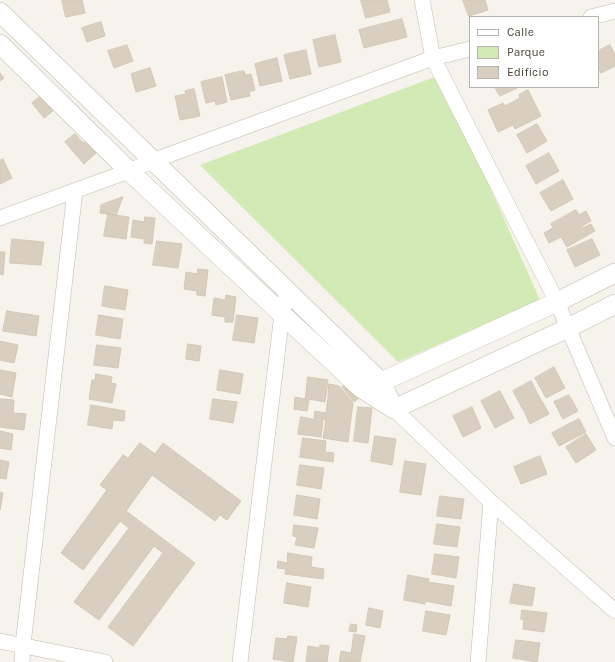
<!DOCTYPE html>
<html>
<head>
<meta charset="utf-8">
<style>
  body { margin:0 }
  #map { position:relative; width:615px; height:662px; overflow:hidden; background:#f6f3ec; font-family:Karla,sans-serif }
  canvas { display:block }
  .legend { position:absolute; left:469px; top:16px; width:130px; height:72px; box-sizing:border-box; background:#fff; border:1px solid #b7b4b0; margin:0; padding:5px 7px; list-style:none; font-size:12px; color:#4b4439 }
  .legend li { display:flex; align-items:center; gap:8px; height:20px }
  .legend b { width:20px; border:1px solid #b7b4b0 }
</style>
</head>
<body>
<div id="map">
<canvas width="615" height="662"></canvas>
<ul class="legend">
<li><b style="height:5px;background:#fff"></b>Calle</li>
<li><b style="height:11px;background:#d2eab5"></b>Parque</li>
<li><b style="height:11px;background:#d8cfc1"></b>Edificio</li>
</ul>
</div>
<script>
const g = document.querySelector('canvas').getContext('2d');
g.lineJoin = 'round';
function fill(path, color) {
  g.fillStyle = color;
  g.fill(path, 'evenodd');
}
function stroke(path, color, width, dash) {
  g.strokeStyle = color;
  g.lineWidth = width;
  g.lineCap = dash ? 'butt' : 'round';
  g.setLineDash(dash || []);
  g.stroke(path);
}
const green = new Path2D(`
  M440 75 540 300 398 362 200 165Z`);
const building = new Path2D(`
  M62 0H82L85 13 66 17Z
  M361 0H387L390 12 366 18Z
  M463 0H485L488 10 469 16Z
  M402 19 407 37 364 48 359 30Z
  M101 22 105 36 87 42 82 28Z
  M335 35 341 62 319 67 313 40Z
  M127 45 133 61 114 68 108 51Z
  M610 45 615 55V66L601 73 598 67V51Z
  M306 50 311 74 290 79 284 55Z
  M277 58 282 81 260 86 255 64Z
  M150 68 156 86 136 92 131 74Z
  M244 71 245 75 251 74 255 90 249 92 250 96 231 100 225 75Z
  M0 73 4 78 0 81Z
  M222 77 227 102 216 105 215 101 206 103 201 82Z
  M495 87H519L500 96Z
  M194 89 200 116 180 120 175 96 186 94 185 91Z
  M528 90 541 116 515 129 513 125 498 132 488 110 503 103 505 106 520 98 519 95Z
  M41 96 53 111 44 118 32 103Z
  M537 124 547 141 527 153 517 135Z
  M75 134 83 143 86 141 96 153 84 164 65 142Z
  M549 153 559 171 536 184 526 166Z
  M3 159 12 178 0 184V161Z
  M563 180 573 199 551 211 540 193Z
  M123 197 116 215 100 213 101 205Z
  M576 210 579 215 586 211 591 221 582 226 583 228 591 224 595 231 567 247 561 237 549 243 544 233 553 228 551 224Z
  M108 214 129 217 126 239 104 236Z
  M145 217 155 218 152 244 144 243V239L131 237 133 220 144 222Z
  M12 239 44 242 41 265 10 263Z
  M592 239 600 255 575 267 567 250Z
  M157 241 182 244 178 268 153 265Z
  M0 252H5L3 275 0 274Z
  M198 269 208 270 205 296 197 295V291L184 289 186 272 197 274Z
  M105 286 128 290 125 310 102 306Z
  M226 295 236 297 233 322H225V317L212 315 214 298 225 300Z
  M7 311 39 316 36 336 3 331Z
  M99 315 123 319 120 339 96 335Z
  M237 315 258 318 254 343 233 340Z
  M0 341 18 345 14 363 0 360Z
  M188 344 201 346 199 361 186 359Z
  M97 345 121 348 118 368 94 365Z
  M554 367 565 388 546 398 535 378Z
  M0 370 16 373 12 397 0 394Z
  M220 370 243 374 240 394 217 390Z
  M96 374 112 377 111 383 116 384 112 403 89 399 92 380H95Z
  M308 377 328 380 325 402 309 399 307 411 294 409 295 397 305 399Z
  M531 381 541 400 523 410 513 391Z
  M348 382 360 397 354 402 342 387Z
  M329 384 339 386 353 403 348 442 323 438 326 420 314 418 315 411 326 413 328 398Z
  M500 391 514 418 495 428 481 401Z
  M569 395 578 411 563 419 554 402Z
  M0 399 14 400 13 413 26 414 24 430 0 427Z
  M213 399 237 402 233 423 210 419Z
  M542 401 549 414 530 424 524 411Z
  M91 405 125 411 124 421 113 420 112 429 88 425Z
  M358 407 372 408 368 443 354 441Z
  M472 407 481 428 463 437 453 416Z
  M301 417 323 421 321 437 298 434Z
  M579 419 586 432 559 446 552 433Z
  M0 431 13 434 11 450 0 448Z
  M586 434 596 450 576 463 566 447Z
  M375 436 396 439 392 465 371 461Z
  M303 438 326 441 325 452 334 453 333 462 300 457Z
  M140 443 155 454 163 443 241 501 227 520 220 515 215 521 152 475 126 511 195 563 133 646 108 627 163 553 154 546 99 620 74 602 129 528 120 521 83 570 61 553 107 490 100 485 123 455 128 458Z
  M540 456 547 474 521 484 514 467Z
  M0 460 9 462 6 479 0 478Z
  M405 461 426 464 421 495 400 492Z
  M300 465 324 468 321 489 297 485Z
  M0 492 3 493 0 510Z
  M297 495 320 499 317 519 294 515Z
  M440 496 464 499 461 519 437 516Z
  M437 524 460 527 457 547 434 544Z
  M294 525 318 528 314 548 295 545 297 537 293 536Z
  M288 553 312 557 311 567 324 569 323 579 285 574 286 569 277 568 278 561 287 563Z
  M435 554 459 557 456 578 432 574Z
  M408 575 429 579 428 582 454 586 451 606 425 601V604L404 600Z
  M287 583 311 587 308 607 284 603Z
  M514 584 535 588 532 606 510 603Z
  M369 608 383 611 380 628 366 625Z
  M522 610 547 613 544 632 523 629 524 620 521 619Z
  M426 611 450 615 446 635 423 631Z
  M351 624 357 625 356 632 349 631Z
  M354 634 365 636 360 662H339L341 651 351 653Z
  M288 636 297 637 293 662 273 659 276 638 287 639Z
  M516 640 540 643 537 662 513 658Z
  M320 645 329 646 327 662H306L308 646 320 648Z`);
const minor = new Path2D(`
  M422 0 433 58 557 302 615 438
  M591 17 615 11
  M0 218 129 171 152 161 433 58 470 49
  M394 409 491 502 615 611
  M0 641 105 662
  M22 662 23 645 75 191
  M240 662 282 314 287 291
  M478 662 491 502`);
const tertiary = new Path2D(`
  M0 12 381 382 394 409
  M0 44 129 171 361 388 394 409
  M369 385 381 382 557 302 615 273
  M394 409 568 328 615 304`);
fill(green, '#d2eab5');
fill(building, '#d8cfc1');
stroke(building, '#d3c7b4', 1);
stroke(minor, '#c2bbae', 16);
stroke(tertiary, '#c2bbae', 20);
stroke(minor, '#fff', 15);
stroke(tertiary, '#fff', 19);
</script>
</body>
</html>
